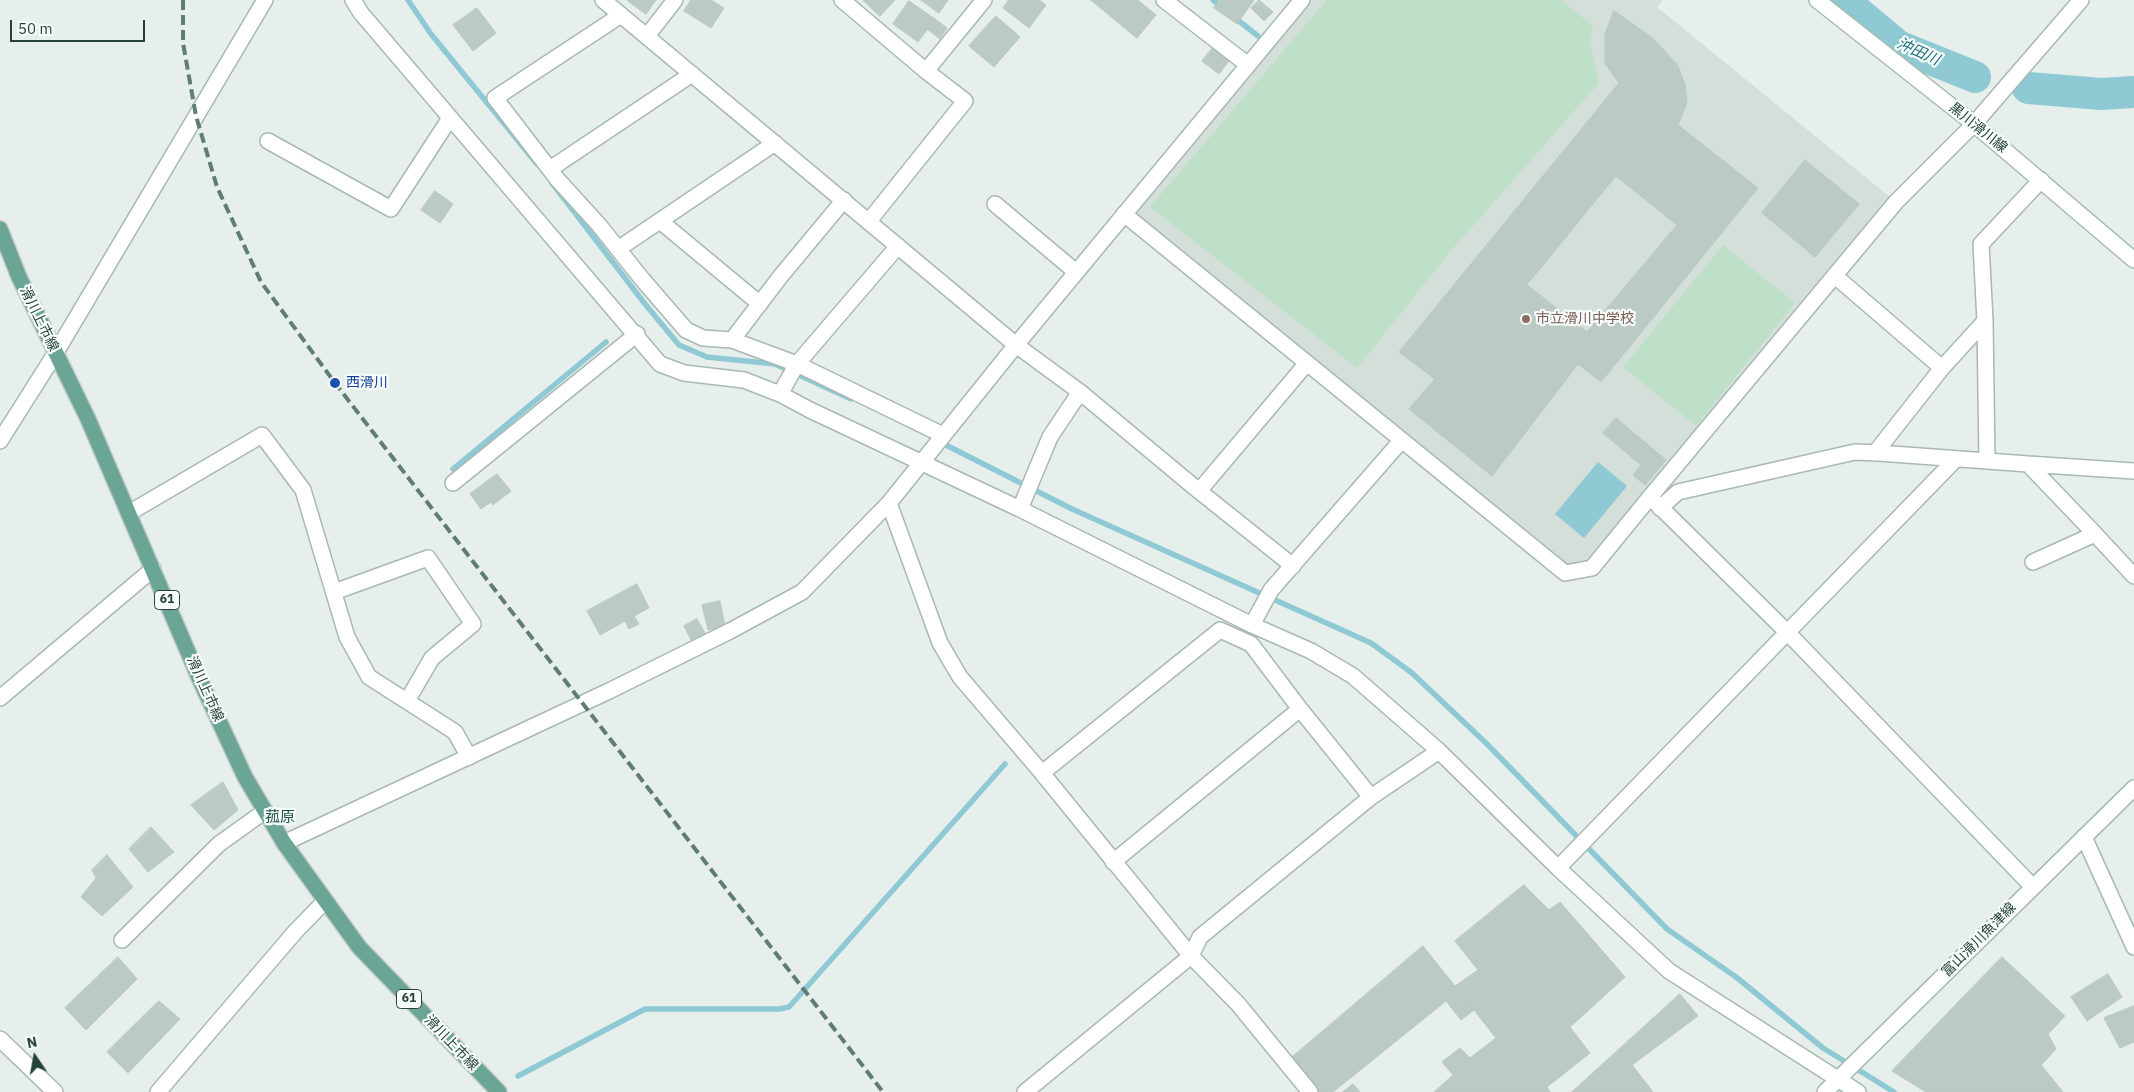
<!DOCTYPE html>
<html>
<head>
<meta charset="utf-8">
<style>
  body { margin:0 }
  #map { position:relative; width:2134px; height:1092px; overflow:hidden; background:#e6efeb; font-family:"IBM Plex Sans",sans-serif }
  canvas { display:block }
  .north { position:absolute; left:10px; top:1032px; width:50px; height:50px; -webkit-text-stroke:4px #f7fbf9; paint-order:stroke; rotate:348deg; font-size:14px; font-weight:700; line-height:20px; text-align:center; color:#24423a }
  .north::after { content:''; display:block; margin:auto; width:18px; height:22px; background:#24423a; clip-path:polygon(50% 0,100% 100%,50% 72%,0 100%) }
  .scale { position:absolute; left:10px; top:20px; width:135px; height:22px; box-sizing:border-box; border:2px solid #24423a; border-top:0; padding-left:6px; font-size:15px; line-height:18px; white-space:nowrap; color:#24423a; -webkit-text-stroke:4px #f7fbf9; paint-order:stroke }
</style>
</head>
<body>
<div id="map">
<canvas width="2134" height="1092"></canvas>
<div class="north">N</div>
<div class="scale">50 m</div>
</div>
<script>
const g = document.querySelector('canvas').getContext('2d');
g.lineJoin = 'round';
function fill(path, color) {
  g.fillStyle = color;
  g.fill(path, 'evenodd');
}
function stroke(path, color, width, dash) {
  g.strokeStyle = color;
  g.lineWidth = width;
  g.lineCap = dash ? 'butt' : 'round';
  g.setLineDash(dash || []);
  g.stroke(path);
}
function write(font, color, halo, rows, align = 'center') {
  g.font = font + ' "IBM Plex Sans","Noto Sans JP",sans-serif';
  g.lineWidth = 4.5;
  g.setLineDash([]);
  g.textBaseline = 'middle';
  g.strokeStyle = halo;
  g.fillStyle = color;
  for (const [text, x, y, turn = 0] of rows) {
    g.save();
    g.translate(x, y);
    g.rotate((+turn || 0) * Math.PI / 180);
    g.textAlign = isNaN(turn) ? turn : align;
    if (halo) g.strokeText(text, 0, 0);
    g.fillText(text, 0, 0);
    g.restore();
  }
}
const built = new Path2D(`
  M1301 0H1663L1657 7 1896 202 1592 568 1565 573 1124 214Z`);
const green = new Path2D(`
  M1327 0H1561L1593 26 1590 43 1599 83 1449 253 1357 368 1150 207Z
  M1723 245 1795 303 1696 426 1623 367Z`);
const water = new Path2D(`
  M1598 462 1627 486 1584 538 1555 514Z`);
const stream = new Path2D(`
  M408 0 431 34 537 164
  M1213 0 1223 8
  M1234 17 1258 36
  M552 183 645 304 679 345 707 357 775 364 851 399
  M940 442 1072 509 1371 643 1412 673 1487 744 1667 929 1736 977 1823 1048 1894 1092
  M453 469 606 342
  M518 1076 645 1009H779L789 1007 1005 764`);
const river = new Path2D(`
  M1843 0 1898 46 1975 77
  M2028 88 2101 94 2134 92`);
const building = new Path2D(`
  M627 0H656L646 14Z
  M691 0H711L724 8 711 28 684 11Z
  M863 0H895L880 16Z
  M921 0H948L939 13Z
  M1009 0H1039L1046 5 1029 28 1003 8Z
  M1091 0H1138L1156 15 1137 38Z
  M1220 0H1254L1237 24 1214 8Z
  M1259 0 1273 12 1264 21 1251 8Z
  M909 1 935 19 918 42 893 24Z
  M477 8 496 33 473 51 453 25Z
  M1614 11 1653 38 1678 66 1685 85 1687 103 1678 125 1758 188 1601 382 1578 364 1492 476 1409 409 1435 379 1399 352 1619 83 1605 63V34ZM1616 176 1677 225 1587 332 1527 285Z
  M996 16 1020 37 994 67 969 46Z
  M935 19 947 28 940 39 927 29Z
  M1215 45 1231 58 1219 74 1202 61Z
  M1805 160 1859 204 1815 257 1762 213Z
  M435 191 453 204 440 223 421 210Z
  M1616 418 1666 460 1645 485 1633 475 1641 465 1603 433Z
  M497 474 511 491 493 505 491 502 481 509 470 494Z
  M637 584 649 608 634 616 639 624 629 629 625 621 600 635 587 611Z
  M720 601 725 626 708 630 702 605Z
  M697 619 705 633 691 640 684 626Z
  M223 782 238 810 214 830 191 805Z
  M151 827 174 852 148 872 129 849Z
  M107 855 133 887 102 916 81 897 96 878 92 870Z
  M1524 885 1549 910 1560 902 1625 977 1570 1027 1590 1053 1547 1087 1550 1092H1434L1453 1075 1442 1062 1460 1048 1470 1058 1496 1038 1455 986 1478 970 1455 941Z
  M1423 946 1474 1010 1461 1020 1446 1001 1333 1092H1319L1290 1059Z
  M118 957 137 979 86 1030 65 1008Z
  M2002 957 2065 1016 2048 1034 2056 1049 2041 1065 2063 1092H1926L1892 1071Z
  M2108 974 2122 997 2087 1021 2071 997Z
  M1680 994 1698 1016 1632 1065 1653 1092H1572Z
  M159 1001 180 1019 128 1073 107 1052Z
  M2134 1006V1042L2120 1048 2104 1018Z
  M1353 1084 1360 1092H1343Z`);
const minor = new Path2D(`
  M353 0 361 13 660 364 684 373 744 380 780 394 810 410 1020 509 1252 625 1311 651 1353 676 1439 751 1558 868 1669 971 1858 1092
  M603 0 1016 345 1080 392
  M842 0 926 71 984 0
  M1164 0 1248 65
  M621 15 495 98 558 180 599 225 642 279 686 330 703 338 732 340 780 277 844 200
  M647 36 675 0
  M268 141 391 209 450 118
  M550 169 692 74
  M995 204 1076 272
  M1124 214 1565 573 1592 568 1650 497 1787 632 2033 887
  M660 221 760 304
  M869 221 965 101 926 71
  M618 249 775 143
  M1835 276 1942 368 1985 321 1981 244 2041 180
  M1985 321 1987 461
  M732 340 797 364 943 435
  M780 394 797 364 898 246
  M1875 453 1942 368
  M2028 464 2134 471
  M453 483 637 334
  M1650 497 1896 202 1974 124
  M889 503 940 643 960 677 1042 773 1191 956 1238 1004 1310 1092
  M1660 508 1678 492 1855 452 1879 453 2028 464 2095 534 2033 562
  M1020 509 1050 437 1080 392 1199 491
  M129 513 262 435 303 490 347 637 369 677 455 732 469 757
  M2095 534 2134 576
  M1293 566 1199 491 1307 363
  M334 592 428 558 473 624 432 658 407 701
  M1252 625 1271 590 1401 441
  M0 698 153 569
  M1300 709 1371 797
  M1042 773 1220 630 1251 644 1300 709 1113 862
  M1558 868 1955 460
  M122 940 219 844 265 811
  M0 1039 55 1092
  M158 1092 295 932 325 901
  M1025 1092 1191 956 1200 937 1371 797 1439 751`);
const tertiary = new Path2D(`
  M1974 124 2081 0
  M0 441 55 354 265 0
  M2084 837 2134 947
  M284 843 609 691 730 631 802 592 889 503 1016 345 1302 0`);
const secondary = new Path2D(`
  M1817 0 1974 124 2134 260
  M1825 1092 2134 788`);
const primary = new Path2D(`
  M0 229 19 277 88 419 200 680 245 777 284 843 359 947 499 1092`);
const rail = new Path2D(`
  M183 0V43L196 116 217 187 261 282 335 383 883 1092`);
const markers = [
  [1526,319,5,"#8d6e63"],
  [335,383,6,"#1a4fb4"]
];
const shields = [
  [167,600,25],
  [409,999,25]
];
const shieldNames = [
  ["61",167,600],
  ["61",409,999]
];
const streetNames = [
  ["黒川滑川線",1978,128,39],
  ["滑川上市線",39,319,64],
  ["滑川上市線",205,689,66],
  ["富山滑川魚津線",1979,940,-45],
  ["滑川上市線",451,1043,46]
];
const educationNames = [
  ["市立滑川中学校",1536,319]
];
const transitNames = [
  ["西滑川",346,383]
];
const waterNames = [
  ["沖田川",1918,52,24]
];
const neighbourhoodNames = [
  ["菰原",280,818]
];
fill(built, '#d4dfda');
fill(green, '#bfe0c8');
fill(water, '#8ec9d4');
stroke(stream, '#8ec9d4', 5.5);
stroke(river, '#8ec9d4', 32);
fill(building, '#bbcac4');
stroke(building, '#b8c9c2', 1);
stroke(minor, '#a8b8b2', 18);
stroke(tertiary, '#a8b8b2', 18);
stroke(secondary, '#a4bbb3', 18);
stroke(primary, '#c2cac8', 18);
stroke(minor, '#fff', 15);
stroke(tertiary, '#fff', 15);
stroke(secondary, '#fff', 15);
stroke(primary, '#6aa596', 15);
stroke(rail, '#5f7d75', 4, [10, 5]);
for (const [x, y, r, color] of markers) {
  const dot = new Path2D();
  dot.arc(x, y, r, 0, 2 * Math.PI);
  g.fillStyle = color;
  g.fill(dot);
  stroke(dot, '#f7fbf9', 2);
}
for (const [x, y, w] of shields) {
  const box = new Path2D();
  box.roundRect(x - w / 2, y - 9.5, w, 19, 4);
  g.fillStyle = '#f7fbf9';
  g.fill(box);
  stroke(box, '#24423a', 1);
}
write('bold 12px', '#24423a', null, shieldNames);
write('14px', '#24423a', '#f7fbf9', streetNames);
write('14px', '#785e54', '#f7fbf9', educationNames, 'left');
write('14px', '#164399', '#f7fbf9', transitNames, 'left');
write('italic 15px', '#1c6f80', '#f7fbf9', waterNames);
write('15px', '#1f5548', '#f7fbf9', neighbourhoodNames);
</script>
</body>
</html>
